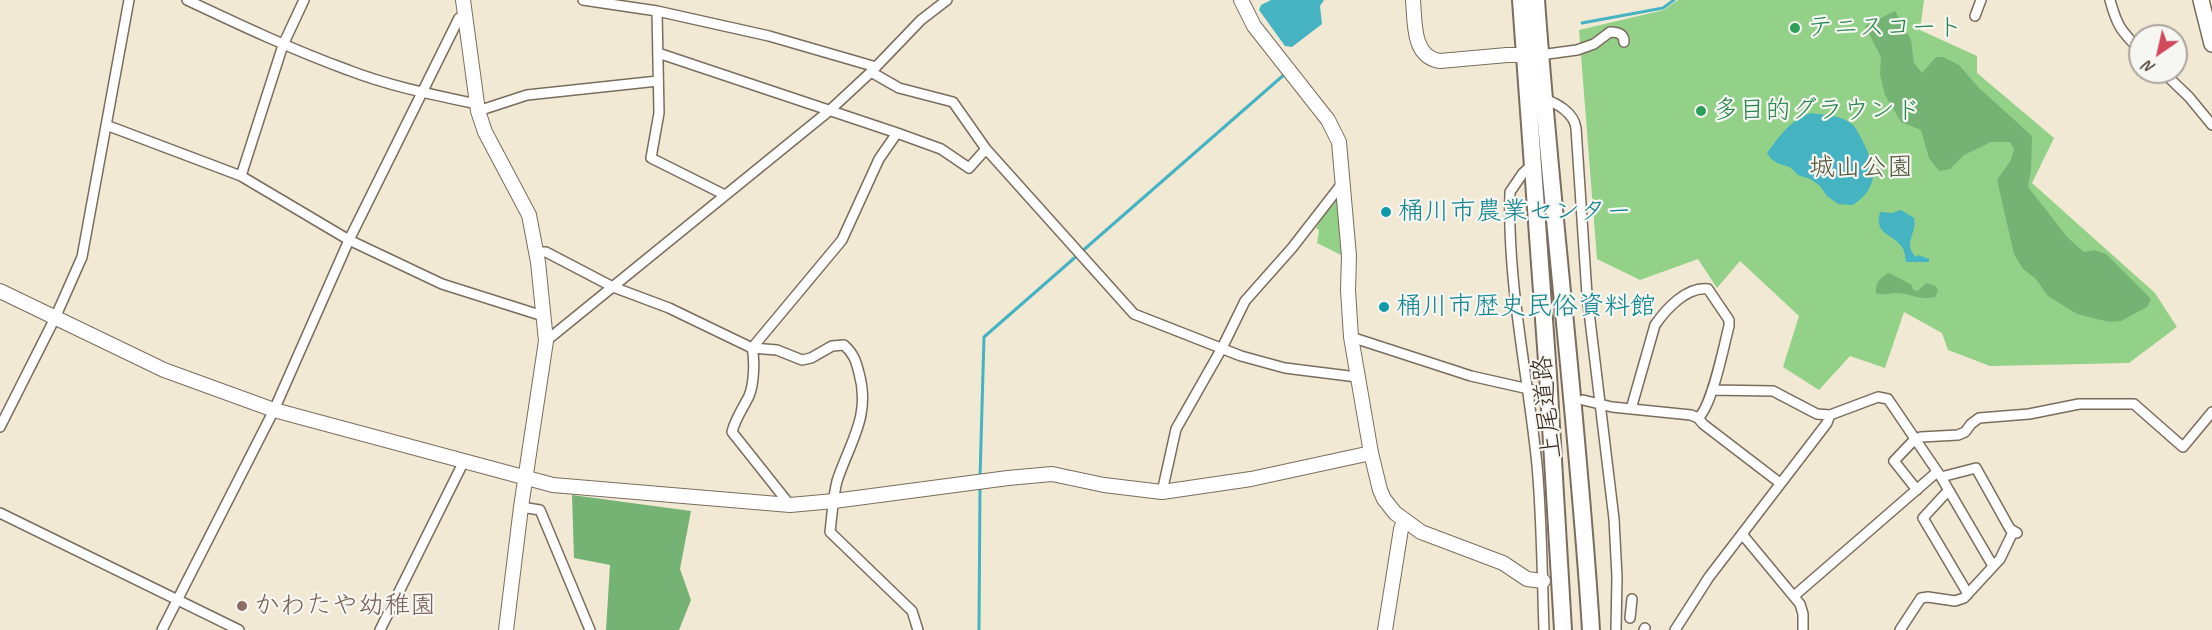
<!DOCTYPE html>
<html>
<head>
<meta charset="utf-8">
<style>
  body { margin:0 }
  #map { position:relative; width:2212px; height:630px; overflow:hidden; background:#f2e9d5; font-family:Caveat,sans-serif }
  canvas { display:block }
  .north { position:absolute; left:2128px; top:24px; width:60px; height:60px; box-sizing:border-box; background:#f6f6f2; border:2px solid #aba49d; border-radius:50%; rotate:214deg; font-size:16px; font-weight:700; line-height:24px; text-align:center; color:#3b2a1e }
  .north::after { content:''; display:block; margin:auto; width:21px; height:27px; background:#d1495b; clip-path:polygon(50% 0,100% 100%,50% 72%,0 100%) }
</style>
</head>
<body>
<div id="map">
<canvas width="2212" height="630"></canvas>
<div class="north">N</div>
</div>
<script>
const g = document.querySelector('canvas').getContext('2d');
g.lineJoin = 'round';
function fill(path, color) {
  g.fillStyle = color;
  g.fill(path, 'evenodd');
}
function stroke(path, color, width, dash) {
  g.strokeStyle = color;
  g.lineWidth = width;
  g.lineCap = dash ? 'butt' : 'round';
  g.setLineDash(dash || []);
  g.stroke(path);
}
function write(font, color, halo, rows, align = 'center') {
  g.font = font + ' Caveat,"Klee One",sans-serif';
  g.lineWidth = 4.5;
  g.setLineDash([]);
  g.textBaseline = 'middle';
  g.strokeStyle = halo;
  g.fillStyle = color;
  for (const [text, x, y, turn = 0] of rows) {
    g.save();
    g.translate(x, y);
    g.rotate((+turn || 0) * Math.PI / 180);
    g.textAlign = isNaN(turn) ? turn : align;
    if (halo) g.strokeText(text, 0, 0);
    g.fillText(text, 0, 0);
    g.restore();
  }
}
const green = new Path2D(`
  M1678 0H1924L1920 30 1977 56V73L2054 138 2032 183 2155 293 2177 327 2129 363 1990 366 1948 350 1942 333 1904 312 1885 368 1850 356 1819 390 1783 367 1799 316 1740 261 1717 288 1698 259 1640 280 1597 259 1579 30 1664 10Z
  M1336 196 1339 197 1345 257 1317 243 1319 230 1316 228Z`);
const forest = new Path2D(`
  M1895 11 1911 40 1914 63 1922 73 1936 57H1943L1959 65 1979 88 2032 136 2031 170 2028 187 2068 238 2084 252 2094 250 2106 254 2151 299 2147 307 2121 321 2109 322 2077 314 2048 296 2035 278 2023 269 2014 254 1997 180 2011 160 2014 149 2010 142H1991L1964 155 1950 169 1939 171 1929 158 1921 130 1901 122 1885 95 1880 74 1881 57 1865 26Z
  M1889 273 1912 285 1913 290 1918 291 1926 283 1935 286 1938 290 1935 297C1920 301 1910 293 1895 293 1887 293 1885 296 1876 293 1875 282 1880 278 1889 273Z
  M572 495 691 511 680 569 691 600 679 630H606L610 565 574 558Z`);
const water = new Path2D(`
  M1271 0H1324L1320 6 1322 24 1292 47 1285 46 1259 10 1261 5Z
  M1811 113C1824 115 1841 115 1852 124 1857 129 1861 138 1864 144 1877 170 1878 188 1853 205L1838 204 1827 196 1819 185 1810 179 1798 175 1790 167 1779 164 1771 159 1767 153C1779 137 1791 119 1811 113Z
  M1901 210 1914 218C1918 232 1902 244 1916 257L1918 255 1929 259V262H1906C1905 257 1905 251 1902 247 1892 233 1874 235 1880 212L1892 213Z`);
const stream = new Path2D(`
  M1582 23 1663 8 1674 0
  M980 478 984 337 1286 73
  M979 630 980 485`);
const street = new Path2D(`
  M187 0C240 25 293 50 348 70 389 86 434 95 477 104
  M583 0 657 11 769 36 876 67
  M2110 0C2117 26 2121 31 2140 50
  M657 11 659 113 651 158 725 195
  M1975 16 1981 0
  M658 53 897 133 941 149 969 168 986 149
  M1540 55 1577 50 1594 44 1610 32C1618 32 1624 34 1624 42
  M871 72 899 88 953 102 986 149 1134 314 1241 356 1285 368 1357 377
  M2163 72 2189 97 2212 125
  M1544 99C1557 103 1574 113 1576 128L1587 295 1614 519 1617 577 1616 630
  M478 111 527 95 658 81
  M106 125 241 176 349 240 442 284 543 316
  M1532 165 1523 173 1510 192C1507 285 1528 374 1537 465 1542 520 1542 575 1544 630
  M241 176 283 45 304 0
  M536 252H546L613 287 669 308 752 348 777 350 802 360 811 358 832 346 844 345C854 354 856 361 859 373 871 416 850 442 837 481 833 497 832 516 830 532L912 611 918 630
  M1351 337 1471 376 1542 392
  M546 341 829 111 871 72 921 20 947 0
  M1712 390 1773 391 1817 414 1830 415 1878 397 1888 399 1941 477 1993 566
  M1583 400 1612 407 1691 415 1698 418 1703 424 1780 483
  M1631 409 1655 325C1666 309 1687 286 1708 289L1729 320V326C1724 345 1712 407 1698 418
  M0 427 55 318 82 257 129 0
  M1941 477 1976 468 2010 529 2017 533
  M1917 490 1894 461 1915 439 1921 437 1958 435 1965 432 1971 424 1979 418 2029 414 2079 404H2134L2183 447 2212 412
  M1162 492 1176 429 1222 348 1245 301 1292 248 1344 181
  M1950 492 1946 493 1923 518 1968 594
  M790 505 732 432C735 419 743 408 749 396 754 384 755 360 752 348L842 240 879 159 897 133
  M521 507 540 510 590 630
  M0 513 239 630
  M1742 534 1800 604 1803 614V630
  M1794 596 1937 472
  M1630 618 1632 599
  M162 630 274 410 349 240 459 18 465 15
  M380 630 464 461
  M1644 630 1645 628
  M1675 630 1709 577 1827 423 1830 415
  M1900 630 1921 598 1928 597 1955 601 1964 598 2000 559 2013 532`);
const secondary = new Path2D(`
  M463 0 478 111 485 132 529 215 538 262 546 341 521 507 506 630
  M1241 0 1254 26 1328 120 1339 142 1349 256 1348 290 1351 337 1371 453 1380 490 1384 499 1395 513 1421 532 1503 563 1527 579 1543 581
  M1413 0C1415 22 1412 57 1440 61L1507 55H1535
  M0 291 164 370 274 410 553 485 790 505 834 501 1008 478 1052 474 1104 485 1162 492 1251 479 1371 453
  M1385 630 1401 529 1404 521`);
const primary = new Path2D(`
  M2201 0 2212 44`);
const highway = new Path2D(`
  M1521 0 1548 375 1563 630
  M1536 0C1551 210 1578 420 1591 630`);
const markers = [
  [1795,28,6,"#2e9e5b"],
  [1701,111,6,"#2e9e5b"],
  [1386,212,6,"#0f9aa8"],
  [1384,307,6,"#0f9aa8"],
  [242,606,6,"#8d6e63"]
];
const leisureNames = [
  ["テニスコート",1807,28],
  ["多目的グラウンド",1713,111]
];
const parkNames = [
  ["城山公園",1861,168]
];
const cultureNames = [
  ["桶川市農業センター",1398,212],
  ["桶川市歴史民俗資料館",1396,307]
];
const streetNames = [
  ["上尾道路",1548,407,-96]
];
const educationNames = [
  ["かわたや幼稚園",254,606]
];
fill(green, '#92d187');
fill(forest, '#75b374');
fill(water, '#45b3c1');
stroke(stream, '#45b3c1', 3);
stroke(street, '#7b6d5e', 12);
stroke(secondary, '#7b6d5e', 16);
stroke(primary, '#7b6d5e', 18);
stroke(highway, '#7b6d5e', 20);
stroke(street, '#fff', 9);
stroke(secondary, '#fff', 14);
stroke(primary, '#fff', 15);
stroke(highway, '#fff', 16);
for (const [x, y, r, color] of markers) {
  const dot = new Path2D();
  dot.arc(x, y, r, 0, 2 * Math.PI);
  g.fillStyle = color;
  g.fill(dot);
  stroke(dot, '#f6f6f2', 2);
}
write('26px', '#27864d', '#f6f6f2', leisureNames, 'left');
write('26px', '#515438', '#f6f6f2', parkNames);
write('26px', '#0d838f', '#f6f6f2', cultureNames, 'left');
write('26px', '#3b2a1e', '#f6f6f2', streetNames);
write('26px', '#785e54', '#f6f6f2', educationNames, 'left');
</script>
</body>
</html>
